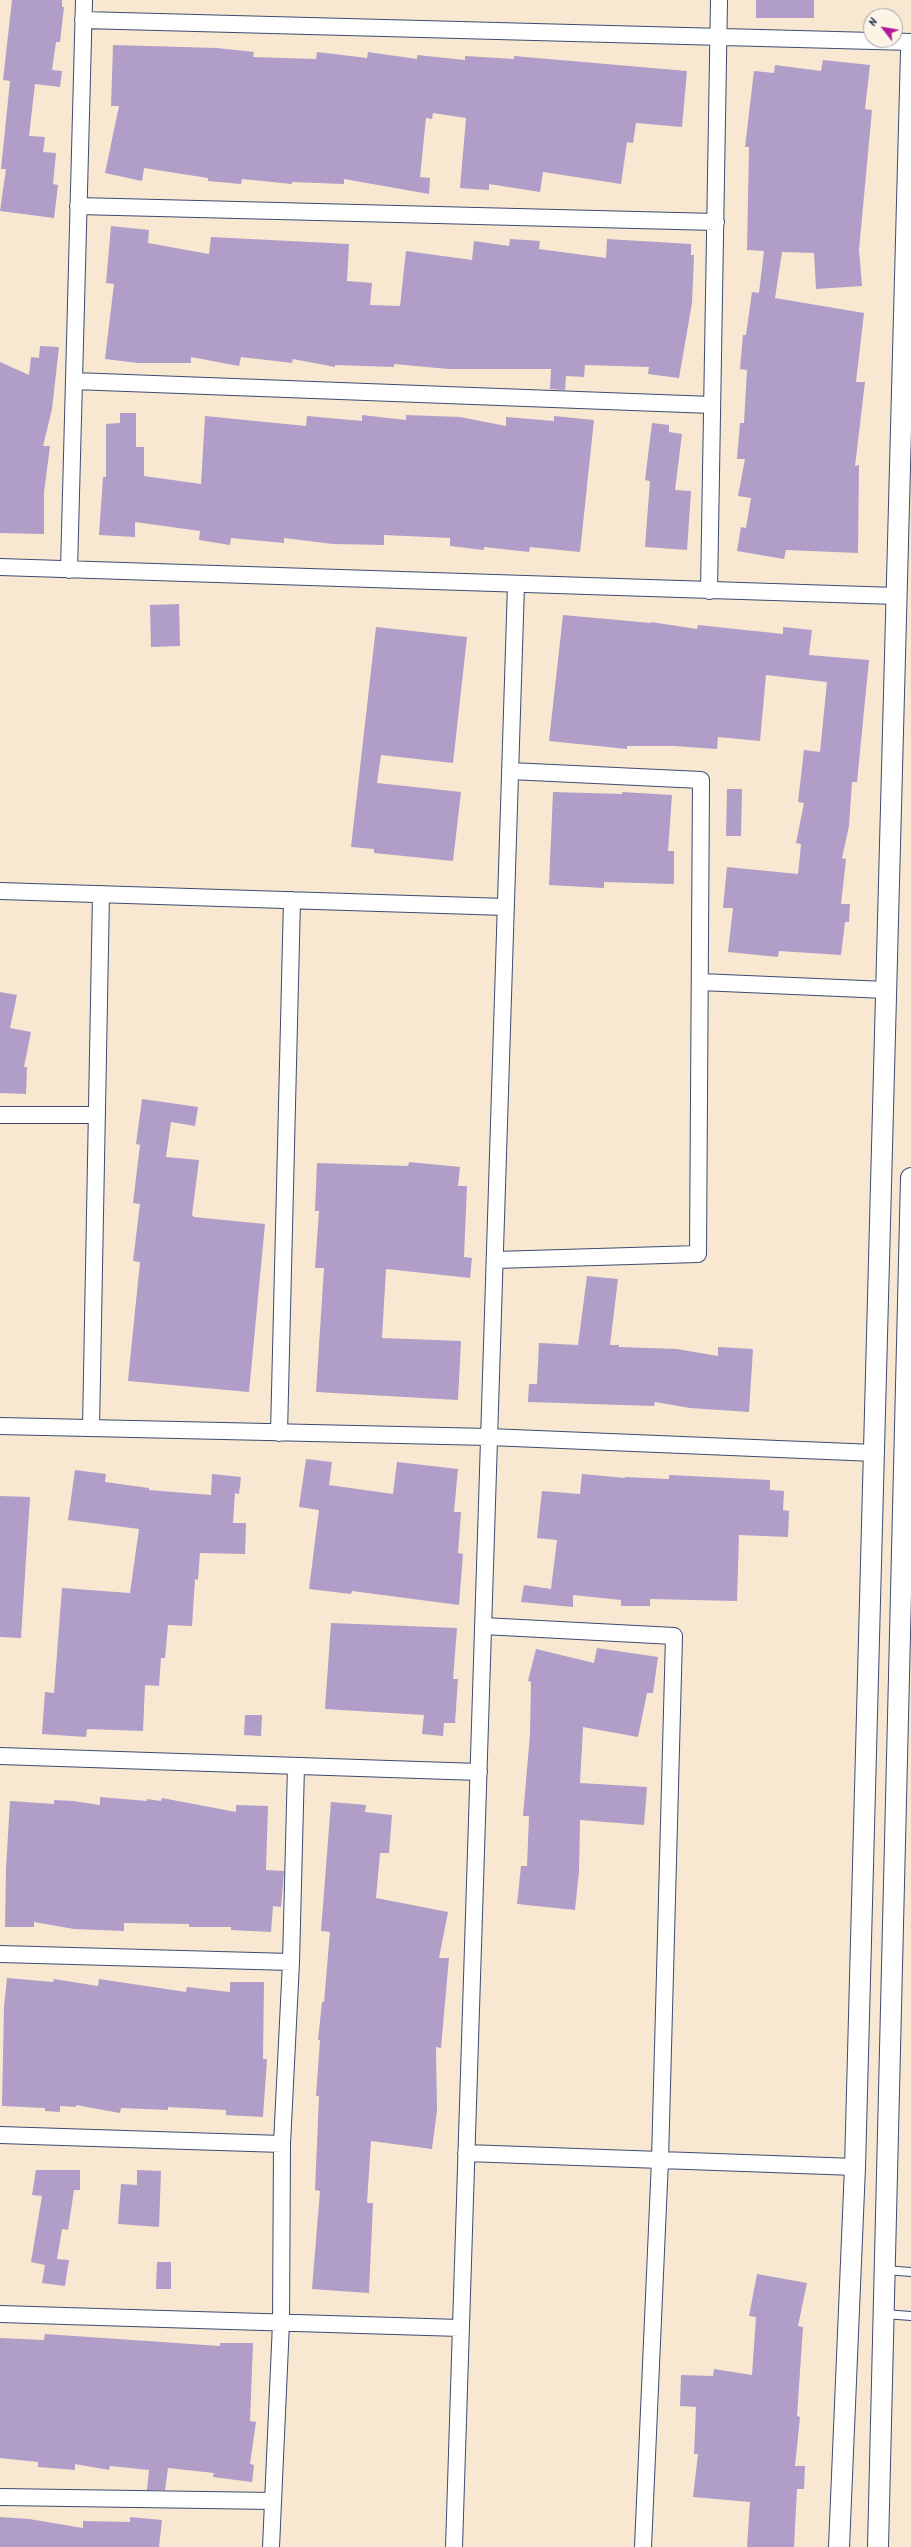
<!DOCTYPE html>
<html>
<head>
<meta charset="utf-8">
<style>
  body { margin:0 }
  #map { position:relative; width:911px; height:2547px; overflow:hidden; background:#f8e8d1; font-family:Kalam,sans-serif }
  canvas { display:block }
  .north { position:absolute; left:863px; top:8px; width:40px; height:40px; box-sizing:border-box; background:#fcf5e5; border:1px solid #a2a6af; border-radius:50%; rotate:301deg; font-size:11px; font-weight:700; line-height:16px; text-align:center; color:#1b2f5e }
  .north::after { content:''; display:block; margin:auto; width:14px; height:18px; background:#b5179e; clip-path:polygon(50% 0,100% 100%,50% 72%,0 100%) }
</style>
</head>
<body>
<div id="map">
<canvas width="911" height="2547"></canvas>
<div class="north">N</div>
</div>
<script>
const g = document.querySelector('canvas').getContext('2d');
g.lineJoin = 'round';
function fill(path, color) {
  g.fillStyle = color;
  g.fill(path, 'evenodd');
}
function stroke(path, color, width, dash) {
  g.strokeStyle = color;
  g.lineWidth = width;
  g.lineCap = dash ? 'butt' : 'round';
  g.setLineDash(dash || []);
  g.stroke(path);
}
const building = new Path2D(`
  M12 0H62V7H64L60 42H56L52 70 62 71 60 87 35 84 29 136 45 137 43 152 56 153 53 184 58 185 54 218 0 211 6 169H1L10 81 3 80Z
  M756 0H814V18H756Z
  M113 45 217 48 254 52 253 57 316 59 317 52 367 58 368 52 417 59V55L465 60V56L514 59V56L687 71 682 127 636 123 633 143 627 142 621 184 543 172 540 192 489 184V190L460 188 466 118 433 113 432 119 426 118 420 177 430 178 429 194 344 179V184L292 182V184L242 179 241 184 208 181V178L144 168 142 181 105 173 119 106H111Z
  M823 60 870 65 865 109 872 110 859 250 862 286 816 289 814 253 782 252 775 298 864 313 856 382H865L855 466 859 465 858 553 786 550 784 559 737 551 741 527 746 528 751 498 738 496 745 459H737L740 423H744L747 370 740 369 743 335H746L752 292 759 293 764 251 747 250 749 147H745L754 71 774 73 775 65 821 71Z
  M111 226 149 230 148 243 209 254 211 237 349 244 347 281 372 283 370 305 400 306 406 251 472 260 474 241 509 246 510 239 540 241 539 249 606 258 607 239 691 244V255H694L692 303 679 378 648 374 649 367 585 365 584 377 566 376 565 390 550 389 551 369H448L394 364V367L335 365V367L293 359 292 363 241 357 239 366 191 357V363H138L105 359 114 284 106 283Z
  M40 346 59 347 52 409 43 446H50L44 493V534L0 533V362L29 375 31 357 39 358Z
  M120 413H136V447H144V476L201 484 205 416 306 426 307 416 362 421V415L406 420V415L460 417 506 426V417L554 421V416L594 420 580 552 530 547 529 552 484 547V550L450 546V538L384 535V545L333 544 284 538V543L231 538 230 545 199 540 200 531 135 522V537L99 535 103 477H106V424L120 423Z
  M652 423 669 425V432L682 434 675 490 691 491 687 550 645 547 650 481 645 480Z
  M179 604 180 646 151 647 150 605Z
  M563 615 651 623V622L697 629 698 625 783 634V627L812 630 809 655 869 660 857 782H852L849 826 842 858 846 859 841 904H850L849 922H845L841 955 779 951 778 957 728 952 733 908H723L727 867 798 874 801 844 796 843 804 803 798 802 804 750 820 752 827 682 766 675 760 741 718 737 717 749 674 746H627V749L549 741Z
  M376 627 467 637 453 763 381 755 377 783 461 792 453 861 374 853V849L351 847Z
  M727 789H742L741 836H726Z
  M553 792 622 794V792L672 795 668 851H674V884L604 882V888L549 885Z
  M0 992 17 995 10 1028 31 1032 24 1067H27L26 1094 0 1093Z
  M142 1099 198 1107 195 1126 171 1122 166 1157 199 1160 192 1215 194 1217 265 1224 249 1392 128 1381 140 1262 133 1261 140 1204 133 1203 140 1145 136 1144Z
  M409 1162 460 1167 458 1186H467L464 1257 472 1258 470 1278 386 1269 382 1338 461 1341 458 1400 316 1392 324 1268H315L319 1211H315L317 1163 408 1166Z
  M587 1276 618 1279 610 1345H619V1347L677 1349 718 1356V1347L753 1349 749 1412 690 1408 655 1402 654 1406 528 1402 529 1384H537L539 1343 578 1345Z
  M306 1459 332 1462 329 1485 393 1494 397 1462 458 1469 454 1512H461L458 1553 463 1554 459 1605 352 1591 351 1594 309 1589 319 1510 299 1507Z
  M75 1470 106 1474 105 1482 149 1488V1490L211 1495 212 1474 241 1477 239 1494 235 1493 233 1523H246L245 1554 200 1553 198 1580 195 1579 192 1626 168 1625 165 1658H161L159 1686 145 1685 143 1731 87 1729 86 1737 42 1734 45 1692 54 1693 62 1588 130 1593 139 1529 68 1520Z
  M582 1474 625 1478V1477L669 1479V1475L770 1480V1490L784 1491 783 1510 789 1511 788 1537 739 1535 737 1601 650 1599V1606H621V1600L573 1595V1607L521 1602 524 1585 551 1589 557 1540 537 1538 542 1491 580 1494Z
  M0 1496 30 1497 21 1638 0 1637Z
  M331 1623 457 1628 453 1679H458L455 1723H444L443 1736 422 1734 424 1715 325 1709Z
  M597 1648 658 1657 653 1693H647L638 1737 583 1727 580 1783 647 1787 644 1825 580 1820 579 1872 575 1910 517 1904 521 1866H527L529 1816H523L530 1734 531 1682 528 1681 536 1649 594 1663Z
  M245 1715H262L261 1736 244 1735Z
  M100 1797 147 1801V1799L161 1801 162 1798 236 1812V1805L268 1806 266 1870 284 1871 281 1907 273 1906 271 1932 231 1930V1927H189V1924L124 1923V1931L74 1929 34 1922V1927H5L6 1869 10 1801 54 1804V1800L73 1801 100 1805Z
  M331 1802 366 1805 365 1812 392 1815 389 1853H380L376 1898 448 1912 439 1958H449L441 2048 436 2047 437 2111 432 2149 371 2141 367 2203H373L369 2293 312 2289 320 2191 315 2190 319 2096H316L320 2040H318L322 2002H324L330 1932 321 1931Z
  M7 1978 53 1982 54 1979 98 1986 99 1979 186 1992 187 1987 230 1992V1982H264L263 2059H267L263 2117 226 2115V2110L168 2107V2110L121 2108 120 2113 76 2105V2107L60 2106V2112L45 2111V2108L2 2106 4 2007Z
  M36 2170H80V2190H74L68 2230 62 2229 57 2259 69 2260 65 2286 42 2283 45 2265 31 2262 42 2196 32 2195Z
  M137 2170 161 2171 159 2227 118 2224 121 2184 137 2185Z
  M157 2262H171V2289H156Z
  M757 2274 807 2283 798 2326 803 2327 797 2416 800 2417 795 2466H805L804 2489H797L794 2547H747L750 2502 693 2497 698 2454H694L696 2407 680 2406 681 2375 713 2376 714 2369 752 2375 756 2317 749 2316Z
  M45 2334 220 2346V2343H253L250 2421 256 2422 250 2464 254 2465 252 2482 213 2477 214 2473 168 2468 165 2490H147L149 2470 110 2466 109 2470 75 2464V2470L38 2467V2462L0 2458V2338L44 2340Z
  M0 2517 29 2519 83 2528V2521L130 2522V2517L162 2520 159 2547H0Z`);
const service = new Path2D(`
  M885 2270 911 2272
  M884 2314 911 2316`);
const minor = new Path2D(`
  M83 20 911 42
  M78 206 716 222
  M74 381 712 405
  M0 567 896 596
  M69 570 84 0
  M709 591 719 0
  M0 891 506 907
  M700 982 886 990
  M0 1115H97
  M495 1260 698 1254 701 780 510 771
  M0 1426 489 1437 875 1453
  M91 1428 101 894
  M279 1433 292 900
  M483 1626 674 1636 660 2160 643 2547
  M0 1756 479 1772
  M0 1954 291 1962
  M0 2135 282 2144
  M466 2153 855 2167
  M0 2314 460 2328
  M0 2497 273 2501
  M271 2547 281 2323 282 2144 291 1962 296 1766
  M454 2547 516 585`);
const tertiary = new Path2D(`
  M839 2547 855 2167 911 51
  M878 2547 911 1178`);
fill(building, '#b09dc8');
stroke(service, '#3c4b6f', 10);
stroke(minor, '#3c4b6f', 18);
stroke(tertiary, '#3c4b6f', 22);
stroke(service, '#fff', 8);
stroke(minor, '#fff', 16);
stroke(tertiary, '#fff', 20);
</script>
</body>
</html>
